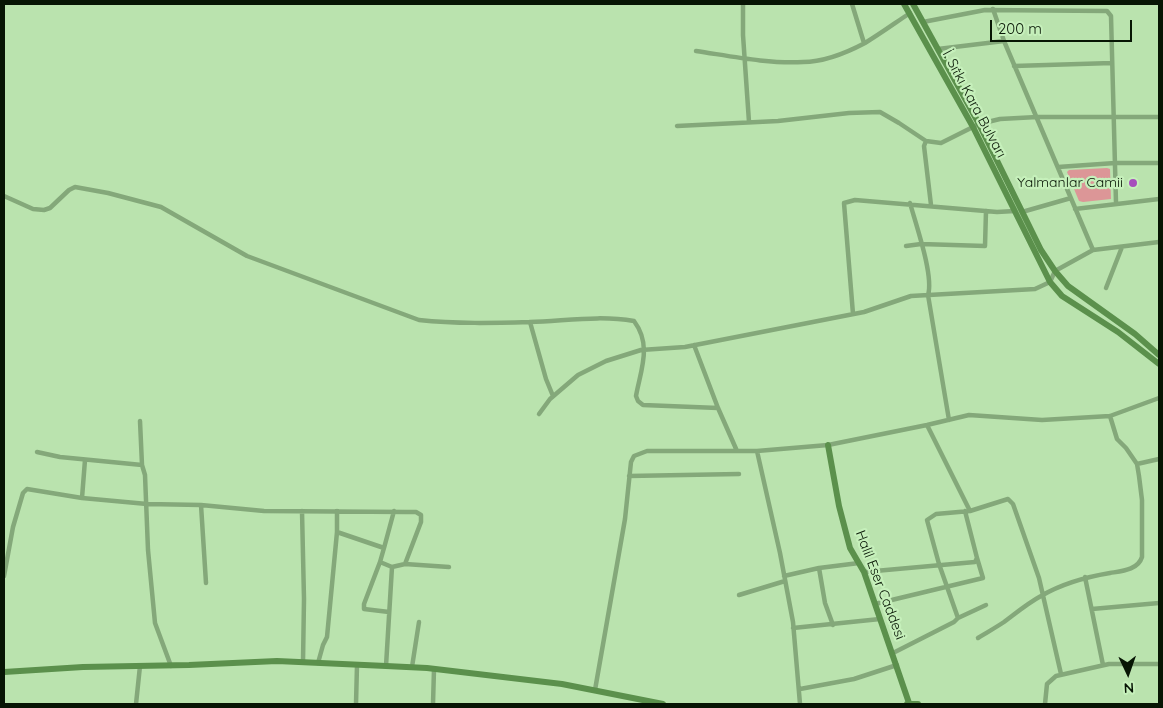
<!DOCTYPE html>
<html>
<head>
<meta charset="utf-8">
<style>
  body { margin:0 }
  #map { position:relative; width:1163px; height:708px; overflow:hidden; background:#bae3ae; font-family:Quicksand,sans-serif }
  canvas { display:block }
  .frame { position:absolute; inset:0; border:5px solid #071504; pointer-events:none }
  .north { position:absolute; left:1103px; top:648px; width:50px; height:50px; -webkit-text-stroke:4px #c6f0bb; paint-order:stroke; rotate:177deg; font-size:14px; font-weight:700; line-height:20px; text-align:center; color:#071504 }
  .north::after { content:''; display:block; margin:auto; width:18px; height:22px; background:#071504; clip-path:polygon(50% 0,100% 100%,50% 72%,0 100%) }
  .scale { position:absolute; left:990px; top:20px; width:142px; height:22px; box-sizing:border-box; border:2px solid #071504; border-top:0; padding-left:6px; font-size:15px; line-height:18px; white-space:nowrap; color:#071504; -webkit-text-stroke:4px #c6f0bb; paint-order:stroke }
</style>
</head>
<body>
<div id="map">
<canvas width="1163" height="708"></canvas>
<div class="frame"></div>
<div class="north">N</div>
<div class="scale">200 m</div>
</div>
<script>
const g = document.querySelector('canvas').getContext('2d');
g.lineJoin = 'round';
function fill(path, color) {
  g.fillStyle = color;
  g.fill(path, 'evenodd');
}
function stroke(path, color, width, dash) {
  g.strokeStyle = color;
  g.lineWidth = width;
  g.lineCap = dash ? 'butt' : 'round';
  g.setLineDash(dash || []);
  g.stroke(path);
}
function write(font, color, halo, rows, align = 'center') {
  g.font = font + ' Quicksand,sans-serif';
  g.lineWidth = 4.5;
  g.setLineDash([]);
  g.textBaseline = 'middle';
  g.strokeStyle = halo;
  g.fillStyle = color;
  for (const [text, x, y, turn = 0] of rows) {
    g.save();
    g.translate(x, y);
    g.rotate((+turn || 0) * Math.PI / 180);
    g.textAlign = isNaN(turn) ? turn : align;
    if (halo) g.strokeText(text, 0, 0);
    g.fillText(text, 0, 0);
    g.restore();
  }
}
const green = new Path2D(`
  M1107 168 1110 169 1111 199 1083 202 1079 201 1067 172 1069 170Z`);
const street = new Path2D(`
  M743 4V35L749 122
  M852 4 864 43
  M993 9 1004 41 1093 250
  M923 22 985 10 1107 11 1111 16 1116 203
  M938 49 1004 41
  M696 51C730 56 769 64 803 62 823 62 848 52 865 43 880 34 895 23 910 13
  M1014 66 1112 63
  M677 126 778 121 849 113 880 112 899 123 926 141 941 143 979 124 1000 119 1037 117H1159
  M926 141 924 146 931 205
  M1058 167 1115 163H1159
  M4 196 33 209 44 210 50 208 69 190 75 187 108 193 161 207 247 256 419 320C456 324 494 323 530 322 565 321 599 315 634 321 652 345 641 369 636 396L638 401 643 405 718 408
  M910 203C916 225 934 276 928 295L949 420
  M1075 209 1159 199
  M1022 212 1071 198
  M906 246 921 244 985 246 986 211
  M1106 288 1122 247
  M853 314 844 203 855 200 997 212 1015 211
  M530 322 546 379 553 396
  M694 345 718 408 737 451
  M539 414 550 399 578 375 606 361 641 350 685 347 864 312 911 296 1035 289 1050 282 1055 271 1093 250 1159 242
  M140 421 142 465 145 475 148 550 155 623 171 666
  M757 451 780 553 793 622 800 704
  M37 452 60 457 142 465
  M1137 464 1159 459
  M629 476 739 474
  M82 498 85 460
  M201 505 206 583
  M302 511 304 599 303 662
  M970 511 1008 499 1013 504 1039 578 1061 674
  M384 548 394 511
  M380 562 364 604V609L389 612
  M405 564 449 567
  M819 568 825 603 833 625
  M864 572 975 562 977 558 965 511
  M4 576 13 527 23 493 27 489 82 498 147 504 201 505 264 511 406 512H416L421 515V522L405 564 392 567 380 562 384 548 337 532
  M784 576 819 568 859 563
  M1085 577 1103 665
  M739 595 785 581
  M875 604 983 578 977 558
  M1092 609 1159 603
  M958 618 986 605
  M793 628 880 619
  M978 638C986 633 995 628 1004 622 1016 613 1028 603 1041 596 1063 583 1086 577 1110 573 1122 571 1138 570 1142 557V500L1139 476 1137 464 1126 448 1117 439 1110 416
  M893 653 954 622 958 618 939 564 927 520 936 514 970 511 927 425
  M318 663 323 645 327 637 337 532V511
  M386 666 392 567
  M412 667 419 622
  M800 689 854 679 897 665
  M595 690 625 519 631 462 634 456 647 451H757L828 445 927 425 969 415 1042 420 1110 416 1159 398
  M136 704 140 666
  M356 704 357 665
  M433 704 434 669
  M1045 704 1047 684 1056 676 1109 664H1159`);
const secondary = new Path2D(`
  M904 4 973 127 1050 282 1062 296 1118 332 1159 364
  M913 4 979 124 1041 250 1055 271 1068 286 1135 334 1159 355
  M828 445 839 506 850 548 864 572 909 703
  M4 672 83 667 189 665 277 661 386 666 427 668 562 684 663 704
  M907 704H918`);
const markers = [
  [1133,183,5,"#a64fbc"]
];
const streetNames = [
  ["İ. Sıtkı Kara Bulvarı",974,104,62],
  ["Halil Eser Caddesi",880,585,69]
];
const poiNames = [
  ["Yalmanlar Camii",1123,183]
];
fill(green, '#dc9697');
stroke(street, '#84a87a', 4.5);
stroke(secondary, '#5b904c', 6);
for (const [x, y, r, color] of markers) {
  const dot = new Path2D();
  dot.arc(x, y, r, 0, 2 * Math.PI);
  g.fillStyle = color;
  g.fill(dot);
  stroke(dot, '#c6f0bb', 2);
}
write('14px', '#071504', '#c6f0bb', streetNames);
write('14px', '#071504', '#c6f0bb', poiNames, 'right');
</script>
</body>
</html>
